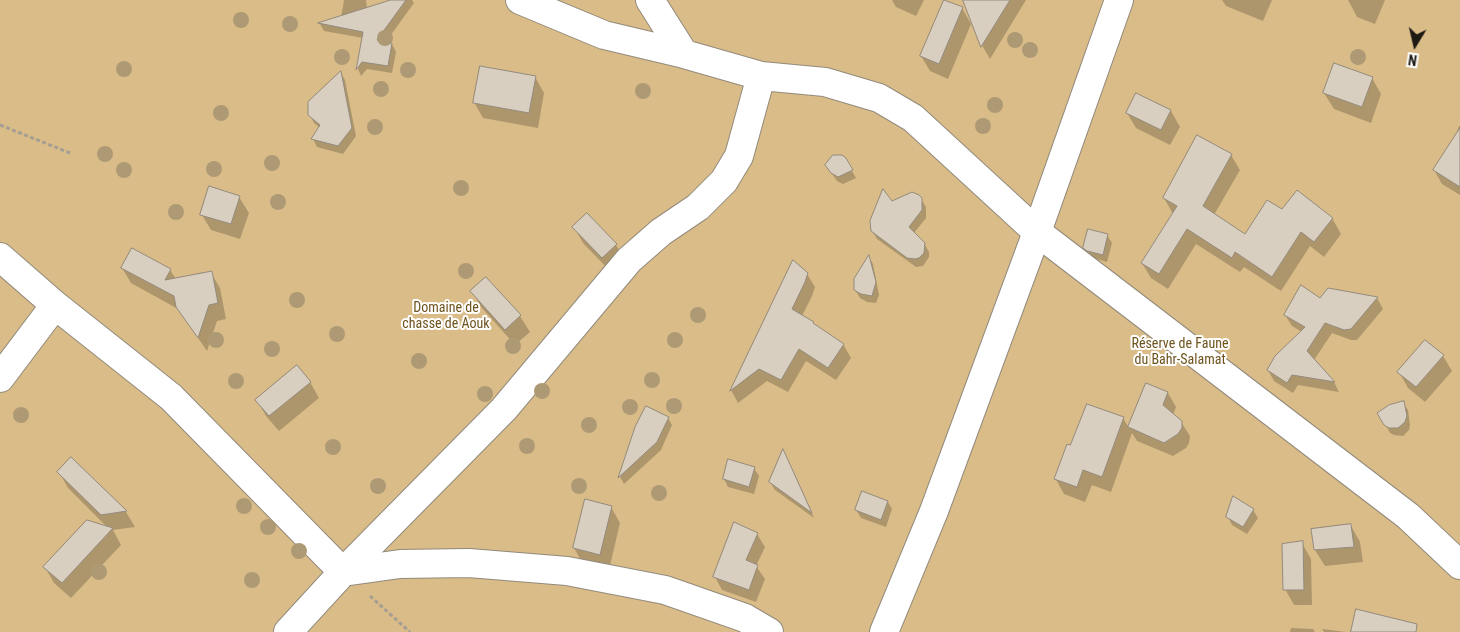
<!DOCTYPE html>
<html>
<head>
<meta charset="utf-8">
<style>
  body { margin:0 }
  #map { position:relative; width:1460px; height:632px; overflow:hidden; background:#f9f0e1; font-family:"Roboto Condensed",sans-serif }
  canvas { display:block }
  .north { position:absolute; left:1390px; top:20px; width:50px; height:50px; -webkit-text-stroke:4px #fff; paint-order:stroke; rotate:189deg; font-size:14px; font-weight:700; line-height:20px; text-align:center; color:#1d1a14 }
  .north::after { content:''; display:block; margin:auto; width:18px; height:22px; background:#1d1a14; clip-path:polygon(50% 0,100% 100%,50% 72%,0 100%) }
</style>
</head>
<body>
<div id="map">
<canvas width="1460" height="632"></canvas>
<div class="north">N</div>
</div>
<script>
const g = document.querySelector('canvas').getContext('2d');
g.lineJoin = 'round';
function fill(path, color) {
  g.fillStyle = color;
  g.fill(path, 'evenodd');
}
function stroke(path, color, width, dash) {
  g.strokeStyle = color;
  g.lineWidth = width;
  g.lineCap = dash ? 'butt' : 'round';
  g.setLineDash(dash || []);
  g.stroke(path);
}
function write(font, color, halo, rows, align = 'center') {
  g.font = font + ' "Roboto Condensed",sans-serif';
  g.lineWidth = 4;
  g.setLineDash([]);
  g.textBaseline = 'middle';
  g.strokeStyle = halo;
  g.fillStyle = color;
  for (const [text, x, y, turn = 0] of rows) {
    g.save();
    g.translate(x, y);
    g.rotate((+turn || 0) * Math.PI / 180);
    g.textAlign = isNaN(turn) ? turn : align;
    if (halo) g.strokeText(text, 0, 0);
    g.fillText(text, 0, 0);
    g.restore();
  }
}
const green = new Path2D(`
  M0 0H1460V632H0Z`);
const shadow = new Path2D(`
  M344 0H366L367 9 395 0H412L414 3 385 43 392 44 396 52 392 73 367 69 361 76 358 69 363 38 324 31 320 24 341 18Z
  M892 0H924L916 16 896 7Z
  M987 0H1026L990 59 983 47 965 3Z
  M1222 0H1272L1263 21 1226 6Z
  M1348 0H1385L1375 24 1357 17Z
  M962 8 971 24 948 79 930 71 921 56Z
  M341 73 345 80 356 136 343 154 317 147 313 139 320 128 314 123 310 115Z
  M535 77 544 93 538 128 483 118 474 102Z
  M1372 78 1381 94 1371 123 1334 109 1324 93Z
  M1136 94 1171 111 1180 127 1170 145 1136 128 1127 113Z
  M1459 126H1460V195L1442 184 1434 170 1453 142Z
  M1231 155 1240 170 1214 215 1246 236 1282 210 1332 218 1341 234 1324 257 1310 246 1281 291 1244 267 1240 272 1196 244 1168 289 1151 278 1142 263 1173 214 1164 198Z
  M845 159 856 178 843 184 837 181 826 165Z
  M239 197 249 213 240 239 211 230 202 215Z
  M921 199 926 207V218L914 233 924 243 929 252V257L923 266 916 267 877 239 872 231 891 203Z
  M574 227 616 245 625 260 612 273 583 243Z
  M1107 235 1112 243 1107 262 1093 258 1084 247Z
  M869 257 873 264 879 295 876 303 867 302 860 298 855 290Z
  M793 262 807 274 815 287 812 296 802 316 843 344 851 358 836 380 806 361 788 392 767 381 738 403 731 390Z
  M122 268 170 270 176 279 211 273 220 288 226 319 217 321 207 351 178 309 131 283Z
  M486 278 520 316 530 332 515 345 481 307 472 291Z
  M1377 298 1383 309 1357 340H1351L1332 333 1314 360 1334 382 1339 392 1298 385 1293 393 1274 381 1268 370 1302 332 1292 326 1285 315 1320 300Z
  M1443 356 1452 371 1425 402 1408 388 1399 372Z
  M310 382 319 398 279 431 266 416 257 400Z
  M1147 385 1168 393 1176 407 1173 415 1181 422 1190 436 1189 443 1186 448 1173 456 1137 441 1132 433 1111 492 1092 485 1085 502 1064 494 1055 478 1070 447 1123 418 1129 428Z
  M1403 403 1408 410 1410 425 1409 430 1403 436 1394 435 1390 433 1379 413Z
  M668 418 672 425 661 450 624 484 620 477 636 427Z
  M787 458 814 518 775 490 770 482Z
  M71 459 126 512 135 527 113 530 121 545 71 598 54 583 45 567 108 528 68 488 59 472Z
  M754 468 759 476 754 494 728 487 724 479Z
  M888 502 892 509 886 527 861 518 856 510Z
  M611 507 620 523 609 570 583 564 574 548Z
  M1253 510 1258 518 1247 534 1232 525 1228 517Z
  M1351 526 1360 542 1363 562 1325 566 1315 550Z
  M757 534 765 547 756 566 765 579 756 602 722 590 715 577Z
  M1302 543 1311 559 1312 605H1294L1285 589Z
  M1291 628 1313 629 1315 632H1290Z
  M1322 629 1346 632H1324Z`);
const building = new Path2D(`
  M391 0H406L377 40 392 43 388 66 362 62 356 70 363 32 318 23Z
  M944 0 963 7 939 64 920 56Z
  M963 0H1010L981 47Z
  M1334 63 1373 77 1362 107 1323 93Z
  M480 66 536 76 529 113 473 103Z
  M341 71 352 128 338 146 311 139 320 125 308 115V102Z
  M1136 93 1171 110 1161 130 1126 113Z
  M1460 128V187L1433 170Z
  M1197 135 1232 154 1203 206 1245 234 1267 200 1282 209 1297 190 1333 218 1314 242 1301 232 1272 277 1235 252 1232 258 1187 229 1159 274 1141 263 1177 206 1163 198Z
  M833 155H842L846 158 853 170 838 177 831 173 825 165Z
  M209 186 240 196 231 224 200 215Z
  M883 189 892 201 912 192 919 195 922 198V210L909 227 925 243 924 253 919 258 915 259 907 258 871 231 870 221Z
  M587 213 617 244 602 258 572 227Z
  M1088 229 1108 234 1103 255 1087 251 1083 248Z
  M132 248 171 269 165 280 212 271 218 303 209 305 198 338 176 307 174 296 121 268Z
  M869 255 876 282 872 296 861 294 854 290V279Z
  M793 260 808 273 805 282 792 309 814 322 813 323 844 344 828 368 799 349 781 380 759 369 730 391Z
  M486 277 521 315 505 330 470 291Z
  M1301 285 1320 298 1328 288 1378 297 1351 329 1344 330 1325 323 1307 351 1335 382 1292 375 1287 383 1267 370 1275 356 1305 327 1284 315Z
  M1425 340 1444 355 1416 387 1397 372Z
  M297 365 311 382 269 416 255 400Z
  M1146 383 1168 392 1163 405 1182 421V428L1178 434 1164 443 1128 427Z
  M1404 401 1407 416 1405 422 1398 428H1389L1384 425 1377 413 1389 405Z
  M1087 404 1124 417 1102 477 1083 470 1077 487 1054 479 1067 444 1070 445Z
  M646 406 669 417 657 442 618 478 635 427Z
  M783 449 812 513 769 482Z
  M71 457 127 511 101 515 57 472Z
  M728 459 755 467 749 487 723 479Z
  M862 491 888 501 881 520 855 510Z
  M1233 496 1254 509 1243 527 1226 517Z
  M585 499 612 506 600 555 573 548Z
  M87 520 113 528 62 583 43 567Z
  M734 522 758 533 746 560 758 565 749 590 713 577Z
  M1351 524 1354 547 1314 550 1311 529Z
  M1303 541 1304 590H1283L1282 544Z
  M1356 609 1417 624 1416 632H1351Z`);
const path = new Path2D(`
  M0 125 70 153
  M370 596 410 632`);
const minor = new Path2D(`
  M520 0 604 35 684 54 761 76 825 82 879 98 913 118 1037 232 1408 516 1460 565
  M650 0 684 54
  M0 257 55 305 171 397 343 572
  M0 378 55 305
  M343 572 400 564 469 563 567 571 665 590 745 618 769 632
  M288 632 343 572 504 409 629 260 661 232 698 207 724 181 739 156 761 76`);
const primary = new Path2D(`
  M884 632 934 511 1037 232 1119 0`);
const trees = [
  [241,20],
  [290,24],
  [385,38],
  [1015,40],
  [1030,50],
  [342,57],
  [1358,57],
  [124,69],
  [408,70],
  [381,89],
  [643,91],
  [995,105],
  [221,113],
  [983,126],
  [375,127],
  [105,154],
  [272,163],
  [214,169],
  [124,170],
  [461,188],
  [278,202],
  [176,212],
  [466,271],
  [297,300],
  [698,315],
  [337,334],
  [216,340],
  [675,340],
  [513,346],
  [272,349],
  [419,361],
  [652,380],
  [236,381],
  [542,391],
  [485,394],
  [674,406],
  [630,407],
  [21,415],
  [589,425],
  [527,446],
  [333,447],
  [378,486],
  [579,486],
  [659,493],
  [244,506],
  [268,527],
  [299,551],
  [99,572],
  [252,580]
];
const parkNames = [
  ["Domaine de",446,308],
  ["chasse de Aouk",446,324],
  ["Réserve de Faune",1180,344],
  ["du Bahr-Salamat",1180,360]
];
fill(green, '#dabc88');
fill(shadow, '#0003');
fill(building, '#d8cfc0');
stroke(building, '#948b7d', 1);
stroke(minor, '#928a7c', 30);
stroke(primary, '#928a7c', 30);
stroke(path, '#a59e92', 3, [4, 2.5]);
stroke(minor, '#fff', 28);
stroke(primary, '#fff', 28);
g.fillStyle = '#ad9a75';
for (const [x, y] of trees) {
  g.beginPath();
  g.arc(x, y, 8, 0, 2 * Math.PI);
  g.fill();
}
write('14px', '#6e531d', '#fff', parkNames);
</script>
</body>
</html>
